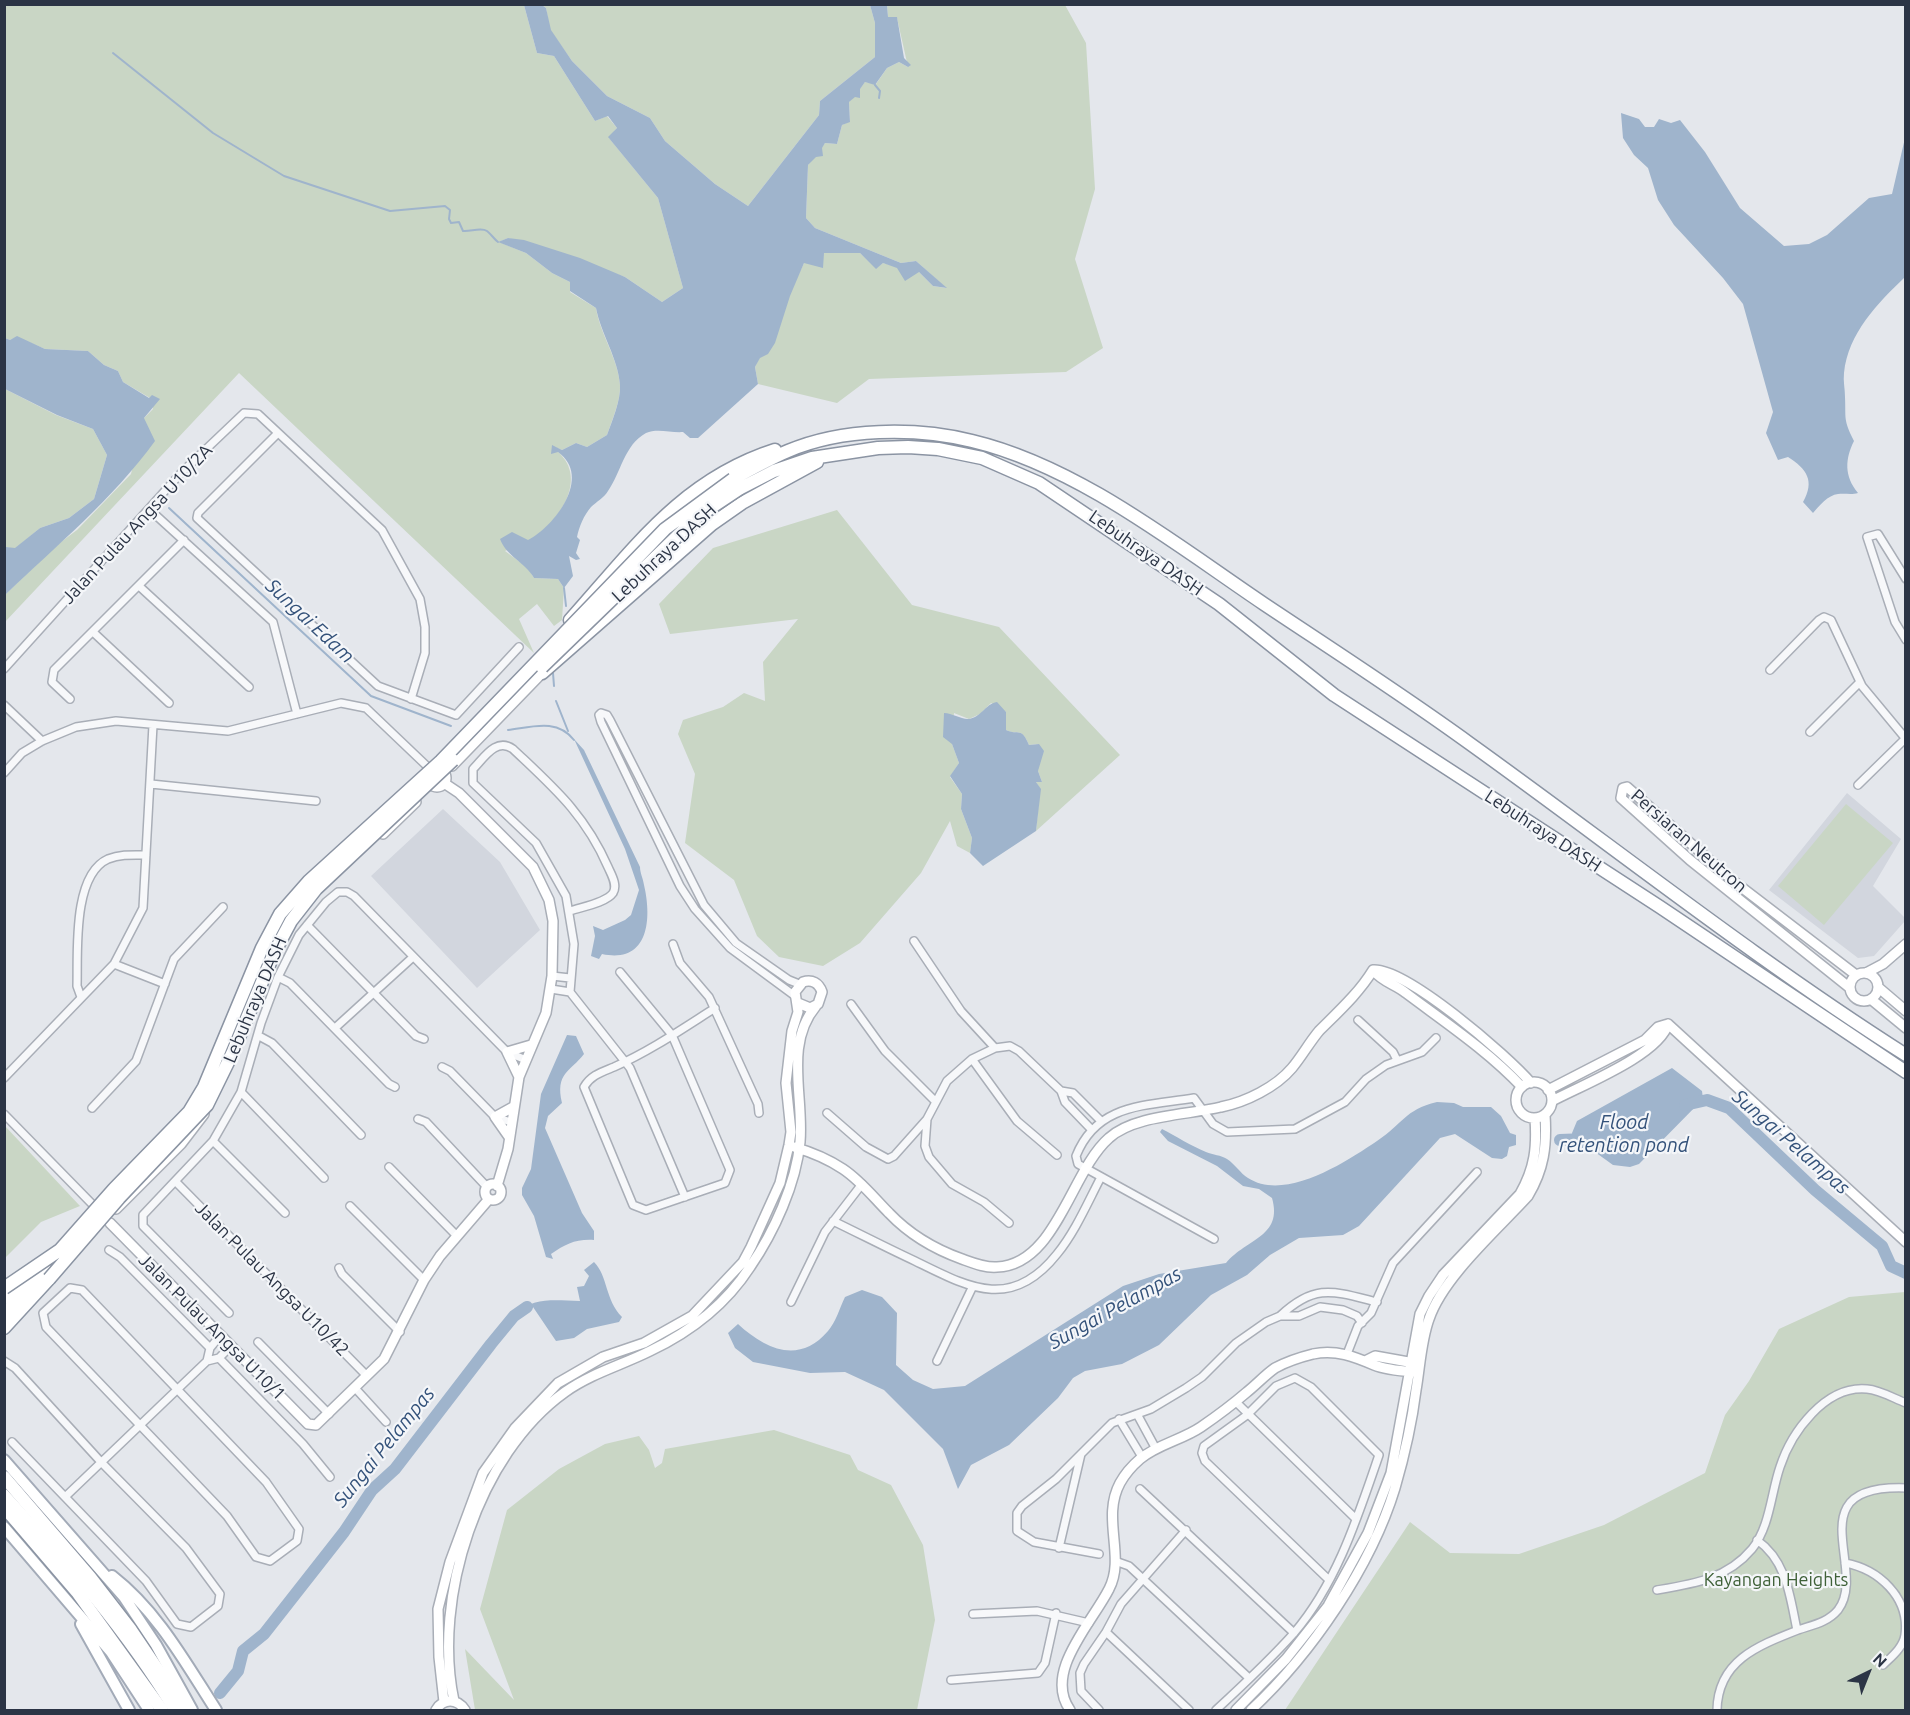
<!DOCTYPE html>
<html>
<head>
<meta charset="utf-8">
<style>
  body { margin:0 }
  #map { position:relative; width:1910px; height:1715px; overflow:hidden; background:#e4e7ec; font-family:Ubuntu,sans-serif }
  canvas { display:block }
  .frame { position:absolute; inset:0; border:6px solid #2b3445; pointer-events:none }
  .north { position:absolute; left:1838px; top:1643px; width:60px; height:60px; -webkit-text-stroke:4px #f4f6f9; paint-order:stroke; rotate:43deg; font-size:16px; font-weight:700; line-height:24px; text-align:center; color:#2b3445 }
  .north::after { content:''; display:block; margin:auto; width:21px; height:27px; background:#2b3445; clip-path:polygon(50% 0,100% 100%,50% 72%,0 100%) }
</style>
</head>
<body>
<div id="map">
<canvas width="1910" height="1715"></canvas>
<div class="frame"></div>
<div class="north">N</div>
</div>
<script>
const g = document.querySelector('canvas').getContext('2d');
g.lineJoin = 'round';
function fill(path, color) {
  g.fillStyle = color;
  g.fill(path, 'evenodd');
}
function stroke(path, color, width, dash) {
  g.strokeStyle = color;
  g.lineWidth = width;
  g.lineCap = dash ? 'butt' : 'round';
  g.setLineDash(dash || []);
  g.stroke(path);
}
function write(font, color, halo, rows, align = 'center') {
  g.font = font + ' Ubuntu,sans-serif';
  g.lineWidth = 4.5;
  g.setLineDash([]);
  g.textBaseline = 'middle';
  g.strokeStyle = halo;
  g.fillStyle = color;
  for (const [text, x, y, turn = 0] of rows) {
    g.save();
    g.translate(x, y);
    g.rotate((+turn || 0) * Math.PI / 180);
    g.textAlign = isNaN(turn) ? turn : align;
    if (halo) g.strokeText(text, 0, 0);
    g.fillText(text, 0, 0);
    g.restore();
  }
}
const built = new Path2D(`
  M1847 793 1901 839 1873 886 1905 918V921L1874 956 1858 958 1769 890Z
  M443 809 500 862 540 930 477 988 371 876Z`);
const green = new Path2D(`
  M5 5H524L537 53 554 56 595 121 607 116 617 128 609 138 658 198 683 288 662 302 625 277 508 238 499 242 526 253 552 273 570 282V292L596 308C600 334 618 358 620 385 621 400 612 420 607 435L587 447 576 443 562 450 552 446C555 449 559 452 562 456 584 481 561 517 539 534 530 541 516 546 505 551L528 568 534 578 558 579 564 588 562 620 554 626 537 604 519 619 534 653 239 373 5 622V595L53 548 77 530 131 474 144 418 153 409 150 398 123 382 118 371 104 365 88 351 45 349 17 337 10 340 5 338Z
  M542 5H870L875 23V57L820 101 819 115 748 206 715 184 665 141 650 118 607 96 572 61 550 30 546 8Z
  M887 5H1065L1086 43 1095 189 1075 259 1103 348 1066 372 869 379 837 403 758 384 755 367 804 263 824 253H860L876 268 883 263 919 272 933 286 946 288 916 261 901 263 815 228 806 218 808 165 825 143 837 144 842 125 850 121 849 102 865 82 876 84 887 68 899 62 908 67 897 18 888 17Z
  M5 389 56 415 93 429 107 455 94 499 69 518 40 528 15 549 6 547 5 554Z
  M837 510 912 605 999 627 1120 755 1036 831 1040 789 1036 782H1042L1038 771 1039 744 1029 745C1021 726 1018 736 1006 730V712L991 703 980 714 969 719 954 713 952 744 959 763 950 777 962 794 961 809 972 838 970 853 957 846 950 821 921 873 860 943 823 966 779 957 757 936 734 880 685 843 695 774 678 734 683 720 723 707 744 693 765 701 763 662 798 619 670 634 659 604 713 548Z
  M1846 804 1893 843 1824 925 1778 886Z
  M5 1126 80 1206 41 1222 5 1258Z
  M1905 1292V1710H1285L1410 1522 1450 1553 1519 1554 1604 1525 1705 1473 1725 1415 1749 1381 1779 1329 1849 1297Z
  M774 1430 850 1455 858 1470 891 1485 923 1545 935 1620 917 1710H475L465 1649 514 1700 480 1609 507 1510 559 1469 605 1444 639 1436 649 1450 655 1468 662 1463 665 1449Z`);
const water = new Path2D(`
  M524 5H542L546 8 551 30 572 61 607 96 650 118 665 141 715 184 748 206 819 115 820 101 875 57V23L870 5H887L888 17H897L904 58 911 65 908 67 899 62 887 68 875 85 865 82 860 89V98L855 97 849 102 850 122 842 125 837 144 825 143 822 148 823 156 816 157 808 165 806 218 815 228 901 263 916 261 947 288 933 286 919 272 905 281 897 268 883 263 876 269 860 253H824L823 268 804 263 790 296 775 343 768 354 760 358 755 367 758 384 698 438H690L683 432C671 433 657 428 646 433 624 445 621 473 608 491 604 498 596 502 591 507 584 515 579 527 577 537L580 540 576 553 580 559 576 560 569 556 573 576 564 588 558 579 534 578C525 562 507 557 500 539L512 532 528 540C554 527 593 477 558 452L551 454 552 445 562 450 576 443 587 447 607 435C612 421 621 400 620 385 618 358 601 334 596 308L570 291V282L552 273 526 253 498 242 508 238 524 240 580 258 625 277 662 302 683 288 658 198 608 137 617 128 608 116 595 121 554 56 537 53Z
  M1621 113 1639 119 1645 127H1654L1659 119 1671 123 1680 120 1705 152 1740 208 1784 246 1809 244 1827 235 1869 198 1892 194 1905 138V277C1878 303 1848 333 1844 373 1843 381 1845 389 1845 397 1846 419 1843 419 1854 441 1845 459 1844 476 1858 493 1851 495 1845 493 1838 494 1828 495 1819 506 1813 513L1803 502C1815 481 1807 469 1788 457L1778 460 1766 433 1773 412 1743 304 1723 278 1674 225 1658 200 1648 168 1634 155 1623 138Z
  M17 336 45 349 88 351 104 365 118 371 123 382 149 398 152 395 160 399 144 418 155 441C112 500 57 545 5 595L6 547 15 548 40 528 69 518 94 499 107 455 93 429 57 415 5 389V338L10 340Z
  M997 702 1006 712V730C1019 736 1021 726 1029 745L1039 744 1044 751 1038 771 1042 782H1036L1041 789 1036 831 983 866 970 853 972 838 961 809 962 794 950 776 959 763 952 744 943 737 944 713C952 713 960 719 968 719 981 718 985 704 997 702Z
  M574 739 584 750 640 867C640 873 643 878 644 885 652 919 649 964 602 954L599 959 591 956 595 936 593 926 603 930 625 920 631 915 639 890 625 849Z
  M567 1035 576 1036 584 1054C570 1072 555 1073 562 1103L548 1116 545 1128 582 1213 594 1231V1240C575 1239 566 1244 551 1254L553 1259 546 1257 534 1216 522 1195V1188L531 1169 541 1094Z
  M1672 1068 1702 1091 1703 1099 1639 1164 1630 1167 1613 1165 1595 1152H1575L1572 1133 1577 1121Z
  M1437 1102 1454 1103 1463 1107H1491L1501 1116 1510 1133 1516 1135V1145L1509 1147 1507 1156 1502 1159 1492 1158 1455 1134 1440 1138 1359 1226 1343 1235 1299 1238 1270 1255 1247 1275 1211 1295 1159 1345 1122 1364 1085 1371 1073 1378 1058 1398 1009 1445 971 1465 958 1489 943 1449 884 1390 845 1372 810 1373 753 1362 735 1348 728 1333 738 1324C765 1349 799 1365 828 1331 836 1322 840 1307 845 1297L862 1290 882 1297 897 1313 896 1365 913 1380 933 1389 965 1386 1123 1286 1159 1274 1226 1263C1247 1238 1283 1237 1272 1198L1259 1189 1243 1186 1217 1166 1168 1141 1160 1132 1162 1129C1176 1136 1191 1146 1206 1152 1213 1155 1221 1155 1227 1159 1235 1164 1240 1173 1248 1178 1285 1202 1346 1162 1377 1141 1403 1124 1404 1110 1437 1102Z
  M594 1262C608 1276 605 1300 622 1317L619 1322 587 1329 574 1338 556 1341 533 1307 516 1317 512 1314C536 1297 552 1300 580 1301L577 1287 584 1286 589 1276 584 1270Z`);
const stream = new Path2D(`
  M113 53 213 133 284 176 390 211 445 206 450 210 449 219 451 223 459 222 463 231C470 232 481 227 487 231 491 234 494 239 498 242
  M875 85 880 91 879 98
  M169 508 371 696 451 726
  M564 588 566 606
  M553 673 554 686
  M556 701 568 731
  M508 730C532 727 557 718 574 740`);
const river = new Path2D(`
  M1685 1105 1707 1100 1729 1108 1815 1190 1882 1246 1891 1266 1906 1273
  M1560 1140 1586 1139
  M220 1693 238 1671 243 1651 264 1634 344 1532 372 1490 395 1469 491 1344 514 1316 527 1307`);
const street = new Path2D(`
  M278 433 198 513 197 518 378 686 456 715 519 647
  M149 509 273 622 297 714
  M1906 579 1878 534 1867 537 1895 622 1906 640
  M139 586 249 687
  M93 632 169 703
  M4 669 182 472 244 413 258 414 382 530 420 599 425 627V653L411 699
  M1770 670 1819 620 1824 617 1831 620 1862 686 1906 739
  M70 699 52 682 54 670 184 540
  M4 705 42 741
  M1810 732 1860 682
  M4 773 22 753 42 741 76 727 116 721 228 731 341 703 366 708 431 770
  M151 784 316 801
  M1858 785 1905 739
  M570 911C581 907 606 903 613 893 618 885 611 874 608 867 585 814 553 787 513 749 496 737 484 758 473 769V783L536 843 566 896 574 944 570 992 630 1068 685 1197
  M307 925 416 1036 424 1039
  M914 941 961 1011 995 1048
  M673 944 680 963 709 997 758 1104 759 1113
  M114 964 165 984
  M620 972 672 1035 730 1170 725 1183 646 1210 633 1205 584 1087C591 1075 602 1072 614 1067 650 1051 682 1029 715 1008
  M552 976 570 978
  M278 977 290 983 389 1084 395 1087
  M551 989 570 992
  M795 996 730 948 695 909 680 886 601 722 599 715 601 713 607 715 610 720 704 905 736 943 789 980 799 984
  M81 997 77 986C78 954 72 875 108 859 121 854 133 855 146 855
  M851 1004 885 1051 934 1100
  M1358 1020 1393 1052 1397 1060
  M335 1028 413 957
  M259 1036 272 1043 361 1135
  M972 1059 1017 1121 1057 1155
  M442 1067 450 1071 495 1117 511 1122
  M4 1078 114 964 143 908 153 725
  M1061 1091 1073 1093 1101 1121
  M241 1092 324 1178
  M92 1108 136 1061 174 959 223 907
  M827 1113 866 1147 888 1159 894 1156 927 1119
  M4 1114 95 1207
  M418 1119 426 1122 487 1187
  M213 1141 285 1213
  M389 1167 456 1235
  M177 1183 367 1376
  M350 1206 424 1280
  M833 1221C860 1234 887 1248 915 1261 968 1287 1011 1312 1057 1254 1075 1232 1087 1204 1100 1179
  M1009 1223 984 1202 952 1184 929 1157 925 1146 927 1119 947 1081 972 1059 995 1048 1010 1046 1019 1051 1061 1091 1065 1102 1091 1129
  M1214 1239 1078 1164 1076 1156C1097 1103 1146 1106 1194 1098L1213 1124 1227 1132 1295 1129 1345 1102 1366 1079 1386 1065 1422 1052 1436 1038
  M109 1250 120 1257 210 1348
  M339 1268 342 1274 400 1332
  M70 1288 82 1290 266 1482 299 1529 297 1541 270 1561 256 1557 227 1516 46 1327 43 1313Z
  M791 1302 825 1232 862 1184
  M229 1313 143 1226V1215L213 1141 241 1092 261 1023 278 977 299 935 326 902 338 892H347L354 896 507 1052 526 1060
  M1280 1316C1315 1283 1333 1291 1377 1302
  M220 1336 210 1348 207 1361 219 1358 231 1346
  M258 1342 329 1414
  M1347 1354 1358 1326 1371 1313 1393 1263 1477 1172
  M219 1358 303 1444 330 1477
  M4 1361 15 1368 101 1462 186 1548 220 1594 218 1606 191 1627 177 1624 146 1581 12 1442
  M937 1361 972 1288
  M355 1388 386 1422
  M1236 1402 1356 1519
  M1137 1414 1156 1449
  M1119 1419 1142 1457
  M1140 1489 1294 1633
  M65 1497 207 1361
  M1757 1540C1787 1561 1790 1597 1797 1630
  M1059 1548 1081 1454
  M1099 1554 1034 1542 1017 1531V1513L1022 1506 1056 1479 1112 1423 1151 1409 1186 1388 1202 1377 1236 1343 1266 1322 1280 1316H1299L1320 1307 1343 1310 1357 1316 1362 1323
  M1115 1561 1129 1566 1249 1678
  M1845 1563C1878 1569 1910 1597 1905 1635 1903 1648 1891 1657 1883 1665
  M1657 1590C1693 1584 1727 1579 1752 1549 1770 1527 1771 1493 1780 1467 1791 1433 1825 1385 1867 1389 1880 1390 1893 1398 1906 1403
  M973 1614 1037 1611 1089 1623
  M1106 1632 1189 1710
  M951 1680 1038 1673 1045 1663 1056 1613
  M1099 1710 1081 1691 1080 1673 1084 1664 1106 1632 1121 1604 1186 1530
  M1216 1710C1242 1686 1270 1660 1294 1633 1337 1583 1358 1516 1379 1455L1311 1387 1295 1378 1276 1386 1247 1415 1204 1446 1202 1453 1205 1461 1328 1579
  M1717 1710C1718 1661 1757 1646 1798 1630 1812 1625 1827 1623 1838 1610 1869 1570 1795 1484 1906 1488`);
const secondary = new Path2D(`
  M452 766 542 673
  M428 778a9 9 0 1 1 18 0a9 9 0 1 1-18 0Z
  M444 783 459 793 533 867 549 900 553 921 552 976 546 1013 519 1077 508 1149 497 1186
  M383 834 416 802
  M1373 970C1405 967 1508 1056 1531 1083
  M1373 970C1382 982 1395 984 1406 993 1446 1023 1488 1051 1522 1087
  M1850 987a14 14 0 1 1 28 0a14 14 0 1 1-28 0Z
  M1866 973 1883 964 1906 944
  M1850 988 1690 860 1621 798 1623 788 1627 787 1732 880 1856 975
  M1879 988 1906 1011
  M1872 1000 1906 1028
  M1668 1024 1906 1242
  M519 1077 507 1052 531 1045
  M1516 1100a18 18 0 1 1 36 0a18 18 0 1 1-36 0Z
  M1548 1090 1645 1040 1658 1027 1668 1024
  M1552 1101C1582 1085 1659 1055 1668 1024
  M509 1137 495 1117 513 1107
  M794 1147C811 1152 828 1159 843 1169 861 1181 874 1198 889 1213 909 1234 934 1249 962 1259 973 1263 985 1268 997 1267 1056 1265 1071 1171 1109 1138 1134 1115 1188 1115 1221 1107 1246 1102 1276 1087 1292 1068 1302 1056 1309 1043 1319 1031 1338 1012 1359 993 1373 970
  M485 1192a8 8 0 1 1 16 0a8 8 0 1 1-16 0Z
  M116 1209 181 1144 204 1114
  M110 1223 308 1424 316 1425 384 1359 424 1280 440 1256 489 1199
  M4 1300 31 1274
  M1367 1360 1375 1356 1414 1363
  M454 1701C432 1599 478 1454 565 1392 592 1373 622 1365 650 1351 690 1332 726 1304 750 1267 774 1232 796 1184 800 1142 804 1096 784 1044 816 1006
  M444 1702 439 1657 438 1609 450 1562 483 1473 515 1428 558 1383 603 1357 644 1343 692 1316 743 1262 751 1247 780 1183 789 1145 791 1132 786 1083 792 1031 798 1012 795 992 803 982C812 979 819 983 822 992L818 1004 810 1008 798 1003
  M436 1710C443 1698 457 1698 465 1710
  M1070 1710C1043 1672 1092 1623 1109 1589 1126 1557 1101 1518 1120 1483 1125 1474 1133 1465 1140 1459 1158 1444 1182 1440 1201 1427 1217 1416 1233 1404 1247 1392 1257 1384 1265 1375 1275 1368 1286 1362 1301 1357 1313 1354 1336 1349 1355 1357 1374 1365 1386 1370 1402 1371 1415 1372
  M1236 1710 1286 1659 1328 1606 1368 1533 1391 1473 1420 1314 1429 1296 1443 1275 1520 1194C1535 1168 1537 1147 1535 1118
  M1251 1710C1311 1654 1371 1567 1395 1488 1404 1457 1412 1422 1416 1390 1420 1367 1421 1341 1429 1319 1443 1277 1498 1229 1528 1196 1544 1169 1547 1146 1545 1115`);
const primary = new Path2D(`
  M4 1460 124 1597 156 1645 192 1710
  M4 1494C66 1562 127 1632 174 1710
  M4 1527 111 1652 149 1710
  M112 1576C158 1612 185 1662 216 1710
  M81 1624 129 1710`);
const highway = new Path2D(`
  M733 479C751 469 769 459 788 451 842 428 915 427 972 441 1077 466 1175 544 1264 604 1333 650 1403 695 1469 743 1614 847 1755 959 1906 1055
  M739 489 774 471 812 458 878 448 908 447 938 449 982 458 1039 483 1219 604 1334 695 1660 907 1906 1072
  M570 620C633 550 681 480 775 450
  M542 673 712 524 742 503 817 462
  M4 1315 56 1255
  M4 1328 49 1279
  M4 1477 90 1577 131 1630 185 1710
  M4 1507 77 1592 162 1710`);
const highwayBridge = new Path2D(`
  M542 667 697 517 739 489
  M49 1279 119 1198 207 1105 232 1054 274 953 291 921 316 889 453 760
  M4 1288 60 1250 114 1189 189 1112 204 1087 262 948 280 914 309 881 441 761 665 529 733 479`);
const streetNames = [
  ["Jalan Pulau Angsa U10/2A",137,524,-47],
  ["Lebuhraya DASH",664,553,-43],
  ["Lebuhraya DASH",1146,553,35],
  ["Lebuhraya DASH",1543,831,33],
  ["Persiaran Neutron",1689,841,41],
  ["Lebuhraya DASH",255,1000,-67],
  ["Jalan Pulau Angsa U10/42",272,1279,45],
  ["Jalan Pulau Angsa U10/1",212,1327,45]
];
const parkNames = [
  ["Kayangan Heights",1776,1580]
];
const waterNames = [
  ["Sungai Edam",310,621,43],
  ["Flood",1624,1122],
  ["retention pond",1624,1145],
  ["Sungai Pelampas",1791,1142,41],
  ["Sungai Pelampas",1115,1308,-29],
  ["Sungai Pelampas",384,1447,-51]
];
fill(built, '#d2d6de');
fill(green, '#c9d6c5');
fill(water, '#9fb4cc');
stroke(stream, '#9fb4cc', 2);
stroke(river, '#9fb4cc', 12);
stroke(street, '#a9aeb7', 10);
stroke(secondary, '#a9aeb7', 12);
stroke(primary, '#a3abb8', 14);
stroke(highway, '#8b94a3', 15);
stroke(street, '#f7f8fa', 7);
stroke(secondary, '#fff', 9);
stroke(primary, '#fff', 10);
stroke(highway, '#fff', 12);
stroke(highwayBridge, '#8b94a3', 15, []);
stroke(highwayBridge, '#fff', 12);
write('18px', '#2b3445', '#f4f6f9', streetNames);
write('18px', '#3f6138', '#f4f6f9', parkNames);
write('italic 20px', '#34527a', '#f4f6f9', waterNames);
</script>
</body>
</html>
